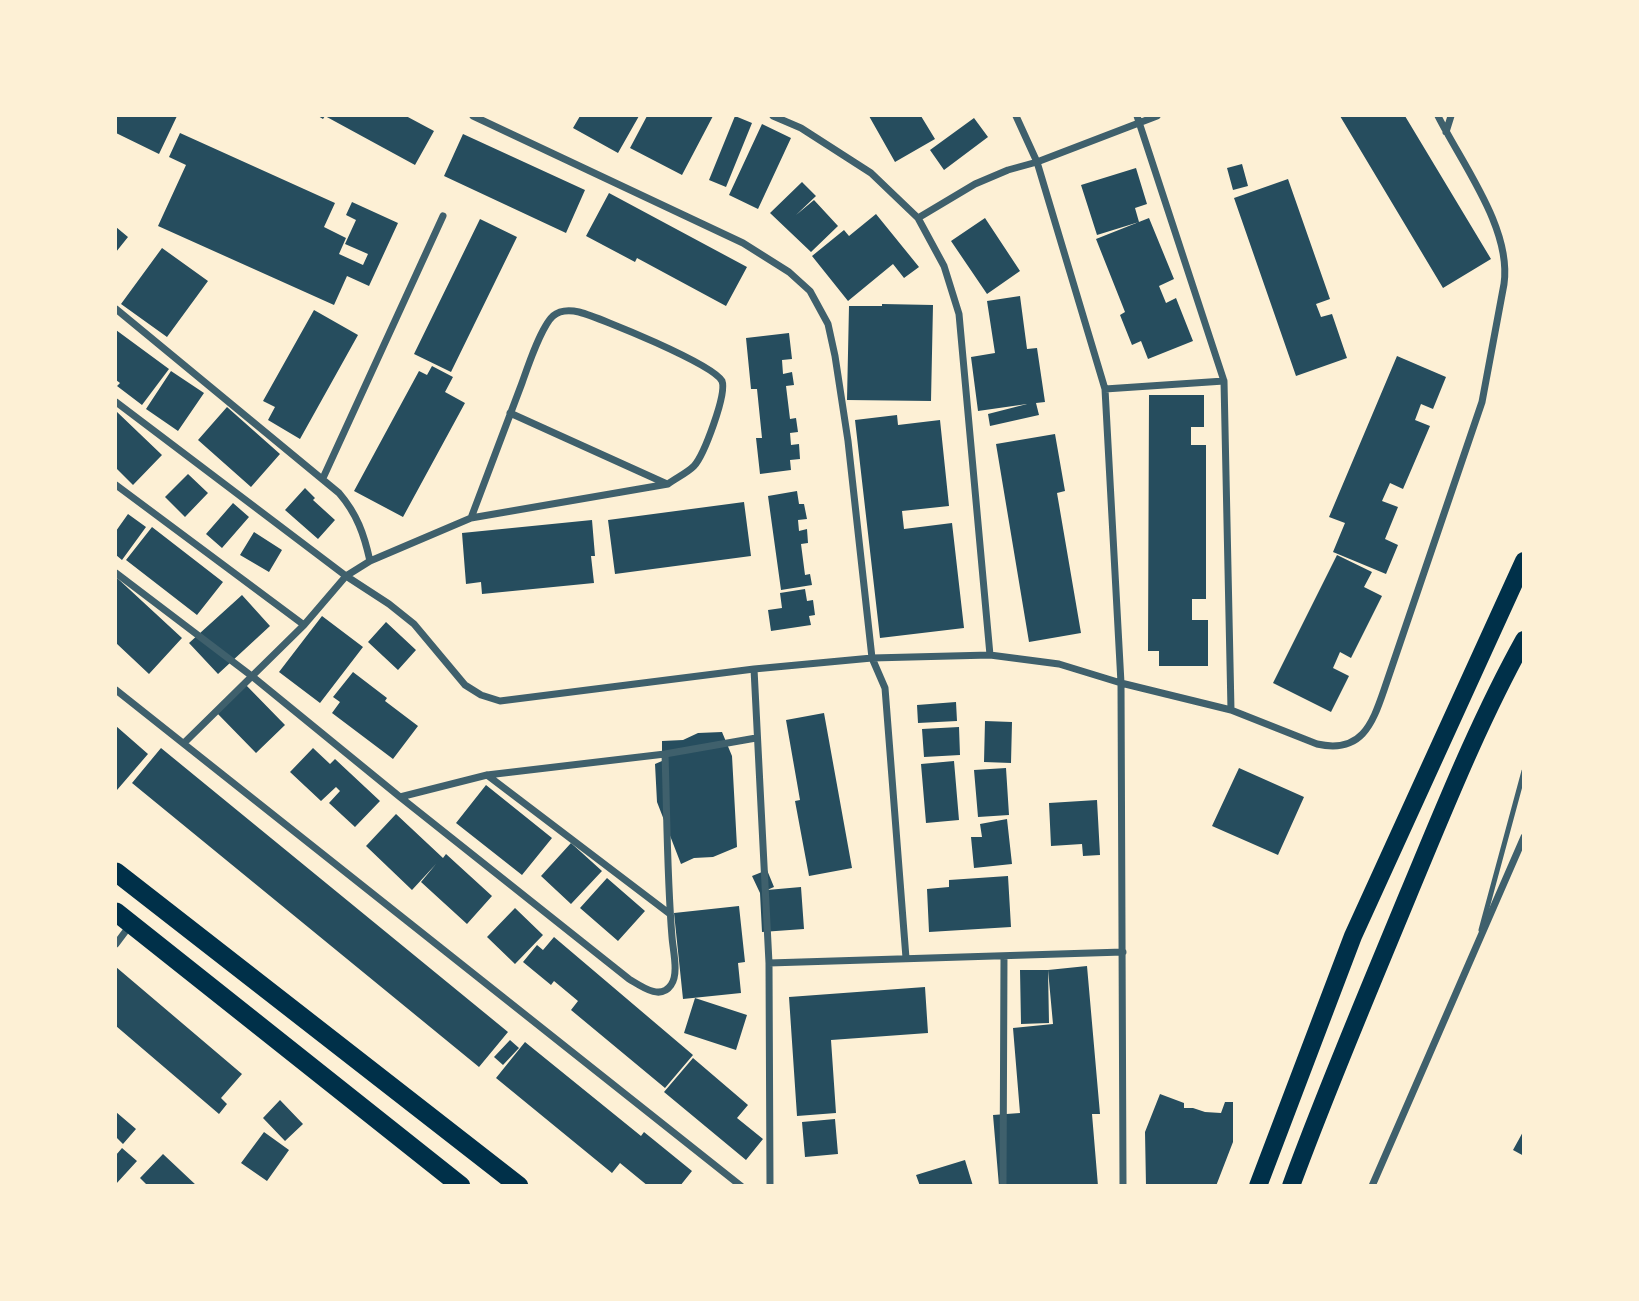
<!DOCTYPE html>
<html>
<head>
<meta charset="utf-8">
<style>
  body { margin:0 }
  #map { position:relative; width:1639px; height:1301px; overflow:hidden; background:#fdf0d5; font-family:"Public Sans",sans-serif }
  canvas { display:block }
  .frame { position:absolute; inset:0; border:117px solid #fdf0d5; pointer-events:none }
</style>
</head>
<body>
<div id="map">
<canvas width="1639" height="1301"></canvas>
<div class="frame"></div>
</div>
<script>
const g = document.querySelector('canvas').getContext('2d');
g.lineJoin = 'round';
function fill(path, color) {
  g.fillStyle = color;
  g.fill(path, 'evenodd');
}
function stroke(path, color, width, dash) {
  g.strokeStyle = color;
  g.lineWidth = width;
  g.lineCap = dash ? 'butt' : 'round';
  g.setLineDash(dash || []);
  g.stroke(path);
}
const building = new Path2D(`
  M116 116H177L159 154 116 133Z
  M318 116H406L434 131 415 165 325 116 323 119Z
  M580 116H639L618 153 573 128Z
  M647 116H713L682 175 630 148Z
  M735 116 752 123 726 187 709 180Z
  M869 116H921L935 139 895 162Z
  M1340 116H1405L1491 259 1443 288Z
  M974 118 988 137 944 170 930 150Z
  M762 124 791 138 758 209 729 195Z
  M180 133 335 203 324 227 346 238 339 254 363 265 368 254 345 244 356 220 346 215 352 202 398 223 369 286 347 276 334 305 158 226 186 165 169 157Z
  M463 134 585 190 566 233 444 176Z
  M1242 164 1248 186 1233 190 1227 168Z
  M1136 168 1147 204 1135 208 1139 222 1097 235 1081 185Z
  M1288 179 1330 299 1316 304 1321 317 1332 314 1347 358 1296 376 1234 198Z
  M802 182 816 196 796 215 814 200 838 226 811 252 770 213Z
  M609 193 747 267 726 306 637 258 635 262 586 236Z
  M876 214 919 267 904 278 893 264 848 301 812 256 844 230 849 236Z
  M985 218 1020 271 987 294 951 241Z
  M1149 218 1174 279 1159 286 1166 303 1176 298 1193 341 1148 359 1141 341 1132 345 1120 315 1125 312 1096 239Z
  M480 219 517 237 451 372 414 354Z
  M116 227 128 237 116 252Z
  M162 248 208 281 167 337 121 304Z
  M1020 296 1027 349 1037 348 1045 402 1036 403 1039 415 990 426 988 414 1027 404 978 411 971 357 995 353 987 301Z
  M882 304 933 305 931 401 847 400 849 306H882Z
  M314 310 358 335 300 439 268 420 275 407 263 401Z
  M116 330 169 369 142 405 117 386 120 383 116 380Z
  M789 333 792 359 782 360 783 374 792 372 794 385 786 386 790 419 796 418 798 432 790 433 791 445 799 444 800 459 790 460 791 470 760 474 756 438H762L757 389H751L746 338Z
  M1397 356 1446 377 1433 409 1421 404 1415 420 1430 426 1403 489 1390 483 1382 501 1398 507 1385 539 1398 545 1386 574 1333 552 1345 523 1329 517Z
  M432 366 453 377 445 392 465 403 403 517 354 491 419 371 427 375Z
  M171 371 204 393 178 431 146 409Z
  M1149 395H1204V427H1191V445H1206V599H1192V620H1208V666H1159V651H1148Z
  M227 407 280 454 251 487 198 440Z
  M116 411 162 455 133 485 116 468Z
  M897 415 898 425 940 420 949 506 902 511 904 529 952 523 964 628 880 638 855 420Z
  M1055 434 1065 491 1057 493 1081 633 1029 642 996 444Z
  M188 474 208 493 185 517 165 497Z
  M305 488 315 498 313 500 335 520 318 539 285 510Z
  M797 491 799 504H804L807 519 798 520 799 531 807 529 808 543 801 544 805 575 810 574 812 585 781 590 768 496Z
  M744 502 751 556 615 574 608 520Z
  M233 503 249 517 222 548 206 534Z
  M128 514 146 527 122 560 116 555V531Z
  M592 520 595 556H591L594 583 482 594 481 582 466 584 462 533Z
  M152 527 223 582 197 615 126 560Z
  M254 532 282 550 269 572 240 555Z
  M1337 555 1372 572 1364 587 1382 596 1351 658 1340 652 1333 668 1349 676 1331 712 1273 683Z
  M116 577 182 638 149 674 116 643Z
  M805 589 807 601 813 600 815 615 809 616 811 625 771 631 768 610 782 608 780 593Z
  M242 595 270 626 218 674 189 643Z
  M322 616 363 647 320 703 279 672Z
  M386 622 416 650 398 670 368 642Z
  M353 672 387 698 385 701 418 726 393 759 332 713 340 702 333 697Z
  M245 684 285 725 256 753 216 712Z
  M956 702 957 721 918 723 917 705Z
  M824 713 852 868 809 876 795 801 800 800 786 720Z
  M985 721 1012 722 1011 763 984 762Z
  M116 726 148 754 117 790 116 788Z
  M959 727 960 755 924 757 922 729Z
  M722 732 732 756 737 847 713 857 694 858 681 864 657 802 655 764 662 761V741L683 740 698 733Z
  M161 748 508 1032 479 1067 132 783Z
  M313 748 330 764 335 759 380 801 355 827 329 803 340 791 336 787 321 801 290 772Z
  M954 761 959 820 926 823 921 764Z
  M1006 768 1009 815 978 817 974 770Z
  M1239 768 1304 797 1278 855 1212 826Z
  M486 785 552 838 522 875 456 823Z
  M1097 800 1100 855 1083 856 1082 844 1051 846 1049 803Z
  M396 814 443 858 446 854 492 896 467 924 421 882 436 864 412 890 366 846Z
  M1007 819 1012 864 974 868 971 837H982L980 824Z
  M571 843 602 871 571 904 541 876Z
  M767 870 774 887 767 890 801 887 804 929 762 932 760 893 752 876Z
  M1008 876 1011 927 929 932 927 889 949 887V880Z
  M607 878 645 911 618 941 580 908Z
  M739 906 745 962 738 963 741 993 683 999 674 913Z
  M515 908 543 935 515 964 487 937Z
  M554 937 693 1055 665 1088 571 1010 578 1001 554 981 551 985 523 962 537 945 543 950Z
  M1087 966 1100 1114H1092L1098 1186H999L993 1115 1020 1113 1013 1028 1053 1024 1048 970Z
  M116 967 242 1074 221 1098 227 1104 219 1114 116 1026Z
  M1020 970H1048L1049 1023 1021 1024Z
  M925 987 928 1033 831 1040 836 1113 797 1116 789 997Z
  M695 998 747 1015 736 1050 684 1033Z
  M510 1040 519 1048 503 1065 494 1057Z
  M525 1042 641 1136 644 1132 692 1171 680 1186H648L620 1163 612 1173 496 1078Z
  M693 1058 748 1105 737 1118 763 1139 746 1160 664 1092Z
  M1160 1094 1184 1103V1108H1193L1205 1112 1221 1113 1225 1102H1233V1142L1216 1186H1146L1145 1132Z
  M280 1100 303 1124 285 1141 263 1118Z
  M116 1112 136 1129 123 1144 116 1137Z
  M835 1119 838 1154 805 1157 802 1122Z
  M1524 1130V1156L1513 1150Z
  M264 1132 289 1150 267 1181 241 1163Z
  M122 1148 137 1161 116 1184V1155Z
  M163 1154 197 1186H148L140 1178Z
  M965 1160 973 1186H920L916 1175Z`);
const service = new Path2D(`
  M1481 930 1524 771`);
const minor = new Path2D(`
  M473 116 743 243 789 272 810 291 828 324 835 356 848 441 872 658 885 688 906 958
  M773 116 801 128 871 173 918 218 944 266 959 314 990 655
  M1016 116 1037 162 1105 389 1121 683 1123 1186
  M1137 116 1224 381 1231 710
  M1446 132 1451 116
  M918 218 975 184 1008 170 1037 162 1157 116
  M116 309 339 493C357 514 364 534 370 561
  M1105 389 1224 381
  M116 402 346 576 389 604 414 624 465 685 481 695 500 701 754 669 872 658 990 655 1059 664 1121 683 1231 710 1317 744C1361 754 1372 725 1384 690L1482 402 1504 284C1512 229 1462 164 1438 116
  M510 413 667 484
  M323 478 443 216
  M116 485 304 625
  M116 573 253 677 400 797 487 775 665 754 756 738
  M754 669 769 963 770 1186
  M116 690 741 1186
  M184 743 304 625 346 576 370 561 471 518 668 484C676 478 687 473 694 466 704 455 727 394 722 381 713 364 601 318 579 312 570 310 560 310 553 316 541 327 528 366 522 383 505 428 488 473 471 518
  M487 775 670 914
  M400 797 629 979C641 986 660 1001 671 985 679 974 673 951 672 937 667 877 667 815 665 754
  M116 944 131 924
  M769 963 1123 952
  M1003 1186 1004 956
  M1372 1186 1524 837`);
const primary = new Path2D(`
  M1258 1186 1353 936 1524 561
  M1291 1186C1327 1088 1368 992 1408 895 1444 809 1479 721 1524 640`);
const trunk = new Path2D(`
  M116 872 519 1186
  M116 912 461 1186`);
fill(building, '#264d5e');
stroke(service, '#3f606c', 5);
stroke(minor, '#3f606c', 7);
stroke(primary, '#003049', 18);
stroke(trunk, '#003049', 19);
</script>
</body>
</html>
